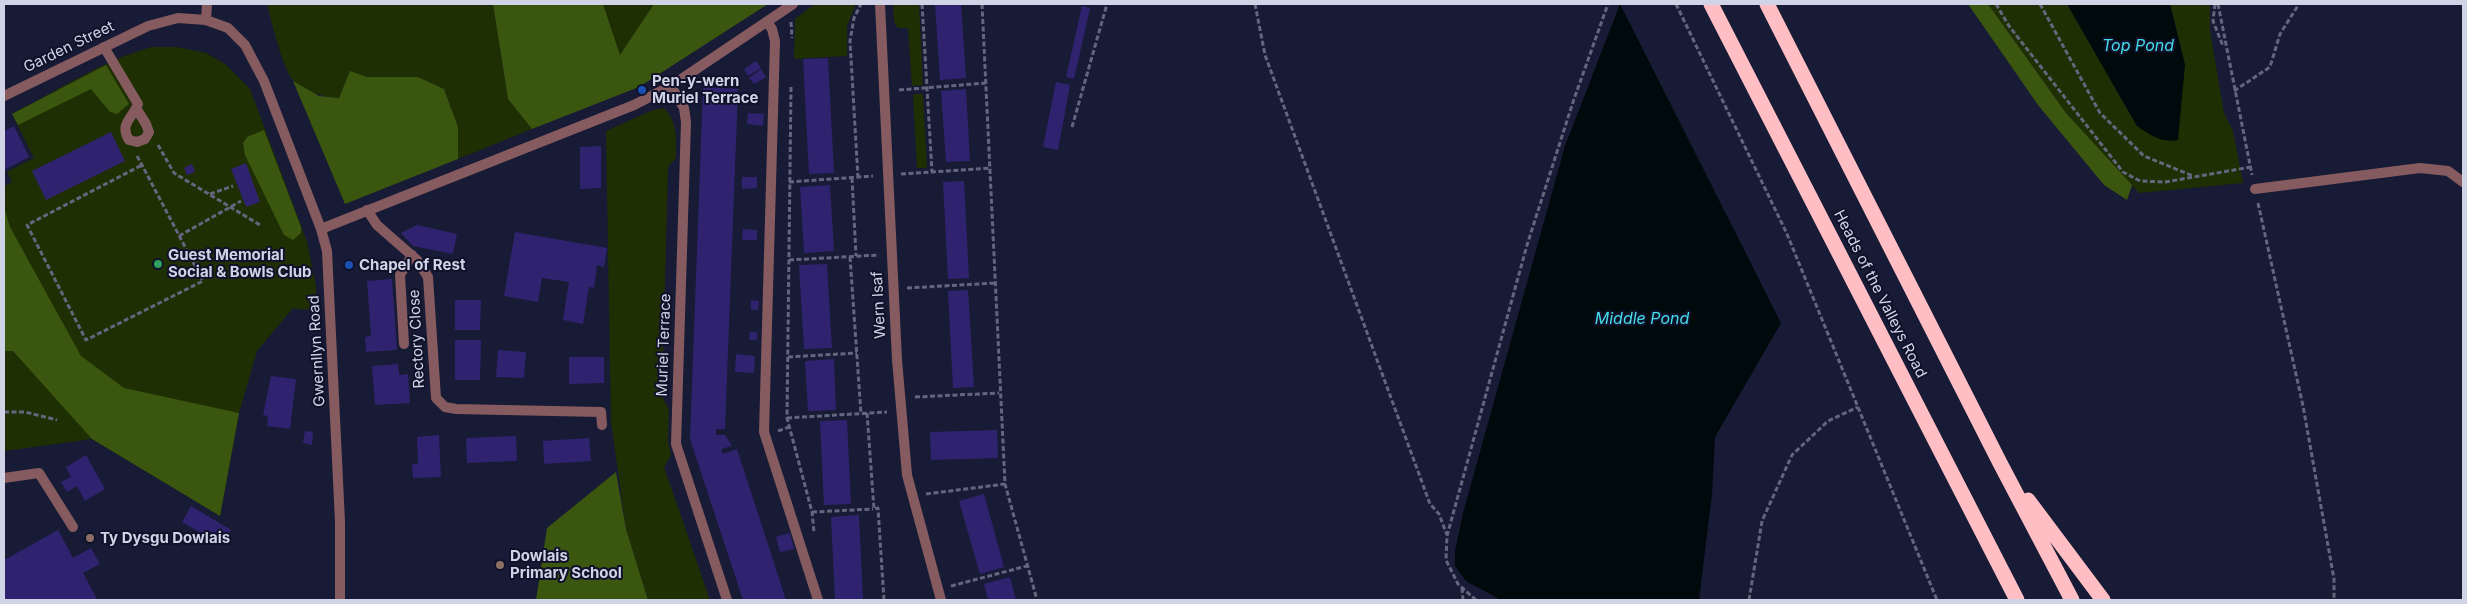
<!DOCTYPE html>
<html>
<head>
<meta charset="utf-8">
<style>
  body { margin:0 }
  #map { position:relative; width:2467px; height:604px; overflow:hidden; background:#181b35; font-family:Inter,sans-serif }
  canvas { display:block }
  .frame { position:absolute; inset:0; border:5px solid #d0d4e6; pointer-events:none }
</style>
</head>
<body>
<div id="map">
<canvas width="2467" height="604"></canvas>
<div class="frame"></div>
</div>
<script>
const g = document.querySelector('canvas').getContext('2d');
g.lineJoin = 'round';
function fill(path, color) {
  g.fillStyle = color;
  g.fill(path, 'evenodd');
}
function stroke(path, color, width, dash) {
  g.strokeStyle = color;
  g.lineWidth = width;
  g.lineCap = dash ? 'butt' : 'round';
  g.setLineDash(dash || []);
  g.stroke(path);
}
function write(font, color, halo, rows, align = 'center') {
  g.font = font + ' Inter,sans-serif';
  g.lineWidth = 4;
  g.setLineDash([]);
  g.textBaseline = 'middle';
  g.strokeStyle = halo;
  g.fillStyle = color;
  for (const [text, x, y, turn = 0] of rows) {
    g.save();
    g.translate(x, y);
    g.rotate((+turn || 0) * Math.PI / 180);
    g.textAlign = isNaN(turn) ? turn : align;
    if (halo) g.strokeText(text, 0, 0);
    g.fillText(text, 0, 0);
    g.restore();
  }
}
const green = new Path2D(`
  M267 4H493L508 99 532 129 458 159V127L444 89 418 77H367L350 72 339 98C325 97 303 92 293 80 283 69 271 20 267 4Z
  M603 4H654L620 56Z
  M815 4H856L847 26V56L794 59 795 19Z
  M893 4H919L923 85 912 86 908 28H898L894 22Z
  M1988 4H2067L2137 126 2185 65 2170 4H2210V31L2224 113 2233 131 2243 183 2139 193 2066 113Z
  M152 47H177L206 53 225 64 250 89 307 242 316 286 317 311 293 308 257 351 239 413 220 516 92 439 4 451V186L12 182 7 172 34 158 12 114C57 91 103 60 152 47Z
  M913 94H923L927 168H917Z
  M664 108C678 122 676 139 676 158L668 167 662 396 669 410 668 441 671 455 664 467 710 600H648L626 529 611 422 606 131 653 110Z`);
const forest = new Path2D(`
  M493 4H603L620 55 654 4H768L639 87 532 129 508 99Z
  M1968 4H1988L2066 113 2132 185 2127 200 2104 185 2038 105Z
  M106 65 129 104 117 114 110 112 91 89 18 125 12 114Z
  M350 71 367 77H418L444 89 458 127V159L345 204 293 81 319 96 339 98Z
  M264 130 301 227V233L293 240 284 235 245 155 243 143 247 137Z
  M4 207 10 227 81 356 124 388 239 413 220 516 92 439 13 351H4Z
  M616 472 626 529 648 600H536L547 528Z`);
const water = new Path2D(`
  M1620 4 1781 323 1715 437 1712 494 1699 600H1501L1466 581 1455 566V551L1463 513 1565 146Z
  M2067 4H2170L2185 65 2178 140C2161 143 2150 135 2137 126Z`);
const building = new Path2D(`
  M935 4H961L966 78 940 80Z
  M1082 6 1090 8 1074 79 1066 77Z
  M828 58 834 173 809 174 803 59Z
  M756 61 761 68 748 76 744 69Z
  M761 69 766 77 754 84 749 78Z
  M1056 82 1070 85 1058 150 1043 147Z
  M703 87 738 89 725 429H716V435H725L732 446 721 449 723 454 737 449 786 600H743L690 439Z
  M966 89 970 161 946 162 941 91Z
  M748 113 764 114 763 126 747 124Z
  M14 126 29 157 4 170V131Z
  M111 132 125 161 46 200 32 171Z
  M601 146V188L580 189V147Z
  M246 163 260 202 246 207 231 169Z
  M192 164 195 172 187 175 184 168Z
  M742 177H757V188L742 189Z
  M964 181 969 278 948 279 943 182Z
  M830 185 834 251 804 253 800 187Z
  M417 225 457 234 453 254 413 246 401 233Z
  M743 229 757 230V240H742Z
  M515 232 607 248 604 267 597 265 594 288 589 287 583 324 563 320 569 282 542 278 538 302 504 296Z
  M827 264 832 348 804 349 799 265Z
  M392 279 397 350 366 352 365 337 371 336 367 281Z
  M968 290 974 387 953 388 948 291Z
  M455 300H481L480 330H455Z
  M751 300 759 301 758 310H751Z
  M750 332H757V340H749Z
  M455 340H481L480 380H455Z
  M498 350 526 352 524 378 496 377Z
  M736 354 755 356 754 373 735 372Z
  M569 357H604V383L569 384Z
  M834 359 836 410 808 411 805 361Z
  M398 364 399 375 408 374 410 403 375 405 372 366Z
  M271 376 296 379 290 429 267 426 268 416 263 415Z
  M847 420 851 504 824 505 820 421Z
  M997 430 998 458 931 460 930 432Z
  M305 431 313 432 312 445 303 443Z
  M439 435 441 477 413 478 412 464H418L417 437Z
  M516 436 517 461 467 463 466 438Z
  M589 438 591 461 544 464 543 441Z
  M86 455 105 489 85 501 77 486 67 492 61 482 71 477 66 467Z
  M984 494 1004 567 980 574 959 501Z
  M191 506 231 530 222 545 182 522Z
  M859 515 863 600H835L831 517Z
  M58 530 73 558 91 548 100 564 83 573 97 599 4 600V560Z
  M790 533 794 549 780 552 776 537Z
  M1010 577 1016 600H988L984 584Z`);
const path = new Path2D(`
  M922 4 932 172
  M982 4 1005 484 1037 600
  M1255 4 1265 55 1430 504 1439 514 1447 535
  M1676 4 1787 234 1937 600
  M1996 4 2009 26 2123 172 2140 181 2165 182 2251 167
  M2040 4 2100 113 2144 156 2193 176
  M2215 4 2213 21 2223 46
  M2218 4 2252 175
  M791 22 792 38
  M791 87 787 418 812 512 814 532
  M899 90 986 83
  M2234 91 2270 67 2280 34 2299 4
  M1072 127 1107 4
  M158 145 174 173 260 225
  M137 156 142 165 203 281 86 340 27 225 142 165
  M901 174 991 168
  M852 178 856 256
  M858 178 850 41 854 18 861 4
  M789 182 873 176
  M210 194 233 186
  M2258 203 2303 406 2334 579V600
  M179 236 241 201
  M850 257 861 414
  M789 260 879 255
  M907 288 996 283
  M788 357 857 353
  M915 397 999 393
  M4 412H25L57 420
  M867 413 874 509 878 508 884 600
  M787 418 887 412
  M778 431 789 427
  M926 494 1005 484
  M812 512 873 509
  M951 586 1027 566
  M1462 588 1463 600
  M1476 600 1458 584 1446 560 1447 536 1527 245 1574 99 1608 4
  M1749 600 1762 521 1792 455 1828 421 1858 407`);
const lane = new Path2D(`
  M767 22 772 29 775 41 764 432 818 600
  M104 47 138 104C132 119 119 124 129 140L137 142 145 139 149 132 146 124 136 108
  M2255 189 2420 168 2448 171 2463 182
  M404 344 400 275 412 255
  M4 478 39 473 73 527`);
const street = new Path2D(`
  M880 4 897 360 907 475 941 600
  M206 20 207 4
  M671 86 684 108 686 122 676 444 727 600
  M4 96 148 26 178 18 206 20 228 28 245 45 264 81 321 229 327 251 340 522V600
  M367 210 377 225 417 260 428 277 436 398 445 407 456 409 601 412 602 425
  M321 229 634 105 671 86 793 4`);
const highway = new Path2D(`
  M1711 4 2017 600
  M1767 4 2000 463 2072 600
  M2028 500 2103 600`);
const markers = [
  [642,90,5,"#1a4fb4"],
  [158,264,5,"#2e9e5b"],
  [349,265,5,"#1a4fb4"],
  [90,538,5,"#8d6e63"],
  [500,565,5,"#8d6e63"]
];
const streetNames = [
  ["Garden Street",69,47,-26],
  ["Heads of the Valleys Road",1880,294,63],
  ["Wern Isaf",879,305,-93],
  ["Rectory Close",417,339,-93],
  ["Muriel Terrace",664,345,-88],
  ["Gwernllyn Road",317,351,-93]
];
const poiNames = [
  ["Pen-y-wern",652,81],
  ["Muriel Terrace",652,98],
  ["Guest Memorial",168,255],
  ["Social & Bowls Club",168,272],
  ["Chapel of Rest",359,265],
  ["Ty Dysgu Dowlais",100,538],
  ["Dowlais",510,556],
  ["Primary School",510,573]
];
const waterNames = [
  ["Top Pond",2138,46],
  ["Middle Pond",1642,319]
];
fill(green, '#1e2f03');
fill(forest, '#3b560e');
fill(water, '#00090b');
fill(building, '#2f236f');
stroke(path, '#63667d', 3, [5, 2.5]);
stroke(lane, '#855b5f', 10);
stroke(street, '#855b5f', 10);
stroke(highway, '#febec4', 15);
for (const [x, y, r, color] of markers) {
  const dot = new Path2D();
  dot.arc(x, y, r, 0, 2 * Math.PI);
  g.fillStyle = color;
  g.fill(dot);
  stroke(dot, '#10122b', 2);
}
write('15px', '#d0d4e6', '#10122b', streetNames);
write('bold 15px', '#d0d4e6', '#10122b', poiNames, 'left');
write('italic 16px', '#43dce8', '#10122b', waterNames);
</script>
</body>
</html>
